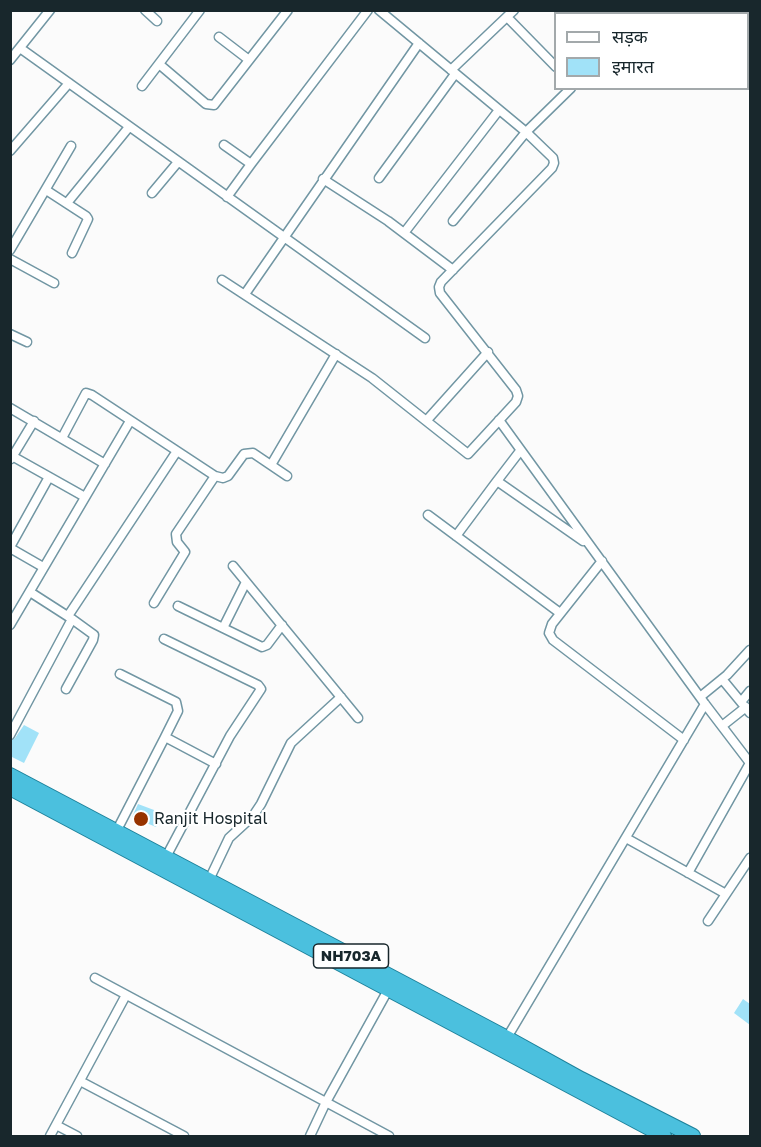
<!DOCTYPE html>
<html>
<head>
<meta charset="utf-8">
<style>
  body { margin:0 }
  #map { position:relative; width:761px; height:1147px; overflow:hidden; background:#fbfbfb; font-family:"Golos Text","Noto Sans Devanagari",sans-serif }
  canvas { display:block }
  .frame { position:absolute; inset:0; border:12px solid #18272c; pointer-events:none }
  .legend { position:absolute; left:554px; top:12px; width:195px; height:78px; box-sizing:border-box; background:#fff; border:2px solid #a3a9ab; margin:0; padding:8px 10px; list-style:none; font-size:18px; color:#18272c }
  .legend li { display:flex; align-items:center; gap:12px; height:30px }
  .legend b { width:30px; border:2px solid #a3a9ab }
</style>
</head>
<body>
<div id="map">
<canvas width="761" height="1147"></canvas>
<div class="frame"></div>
<ul class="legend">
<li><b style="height:8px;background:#fff"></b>सड़क</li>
<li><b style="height:16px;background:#a1e2f8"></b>इमारत</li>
</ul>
</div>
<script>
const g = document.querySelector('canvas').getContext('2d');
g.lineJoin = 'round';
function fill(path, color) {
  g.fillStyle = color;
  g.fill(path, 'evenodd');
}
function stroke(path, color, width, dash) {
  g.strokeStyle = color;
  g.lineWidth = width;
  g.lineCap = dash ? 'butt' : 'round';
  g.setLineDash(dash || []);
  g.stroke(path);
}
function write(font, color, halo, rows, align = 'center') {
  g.font = font + ' "Golos Text",sans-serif';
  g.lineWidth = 4.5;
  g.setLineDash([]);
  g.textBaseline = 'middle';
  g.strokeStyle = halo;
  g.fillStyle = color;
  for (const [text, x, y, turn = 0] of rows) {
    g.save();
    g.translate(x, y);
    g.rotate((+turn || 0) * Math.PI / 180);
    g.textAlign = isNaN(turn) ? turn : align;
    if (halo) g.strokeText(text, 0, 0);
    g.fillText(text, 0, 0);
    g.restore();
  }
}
const building = new Path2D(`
  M24 725 39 733 24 763 10 756V741L15 738Z
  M138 804 162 813 156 827 132 817Z
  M743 999 750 1004V1025L734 1013Z`);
const minor = new Path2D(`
  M145 10 157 21
  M601 10 604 14
  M649 14 652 10
  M507 17 556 67
  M219 37 249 60
  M20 48 425 338
  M10 60 50 10
  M159 64 206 104 214 105 288 10
  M451 70 514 10
  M142 86 200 10
  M224 145 251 164
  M10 151 69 83
  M379 178 455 74
  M323 179 388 221 453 270
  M46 190 86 216 88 219 72 253
  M152 193 178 162
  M227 197 251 164 368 10
  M67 203 129 127
  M453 221 526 132 571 88
  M404 233 499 110
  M10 250 71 146
  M10 259 54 283
  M222 280 372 378 468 454 516 402 518 396 516 390 440 293 439 287 441 282 552 168 554 163 553 158 526 132 379 10
  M245 294 419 43
  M10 334 27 342
  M10 408 105 464
  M427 420 488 352
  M499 420 705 704 750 763
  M62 438 86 393 92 395 215 476 223 478 228 476 244 454 253 453 287 476
  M12 456 85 497
  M11 459 34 421
  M271 465 336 354
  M497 481 520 451
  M428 515 560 613
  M456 536 497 481 583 541
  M10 547 49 477
  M10 548 43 567
  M602 561 552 624 549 633 553 640 684 740
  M233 566 358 718
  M30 592 72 619 94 635 93 640 66 689
  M154 603 185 552 177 542 176 534 215 476
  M178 606 262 647 267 645 282 625
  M68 616 177 451
  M10 625 130 421
  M223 628 246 582
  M164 639 258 685 261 689 230 736 166 857
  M120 674 176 702 178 711 165 737
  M722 679 750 713
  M700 697 727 675 750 650
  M741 702 750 691
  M722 726 746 707
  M10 735 72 619
  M117 830 165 737 216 764
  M626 838 726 894
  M688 873 750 763
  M209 880 229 838 253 816 261 804 291 743 341 697
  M708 921 750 858
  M95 978 389 1136
  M505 1041 705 704
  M80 1081 184 1136
  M56 1125 77 1136
  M50 1136 126 995
  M310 1136 326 1102 388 990`);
const trunk = new Path2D(`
  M10 775 507 1038 581 1079 693 1136
  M10 788 664 1136`);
const markers = [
  [141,819,8,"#973300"]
];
const shields = [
  [351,956,75]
];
const shieldNames = [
  ["NH703A",351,956]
];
const poiNames = [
  ["Ranjit Hospital",154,819]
];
fill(building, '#a1e2f8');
stroke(minor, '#7196a3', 11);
stroke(trunk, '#1c809a', 16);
stroke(minor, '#fff', 8);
stroke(trunk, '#4bc0de', 14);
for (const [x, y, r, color] of markers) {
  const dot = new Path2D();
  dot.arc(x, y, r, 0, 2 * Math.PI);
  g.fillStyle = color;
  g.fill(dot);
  stroke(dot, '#fff', 2);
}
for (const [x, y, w] of shields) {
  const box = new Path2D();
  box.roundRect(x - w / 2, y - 12, w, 24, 4.5);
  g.fillStyle = '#fff';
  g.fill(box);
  stroke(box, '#18272c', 1.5);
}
write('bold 15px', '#18272c', null, shieldNames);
write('16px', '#18272c', '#fff', poiNames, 'left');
</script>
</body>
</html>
